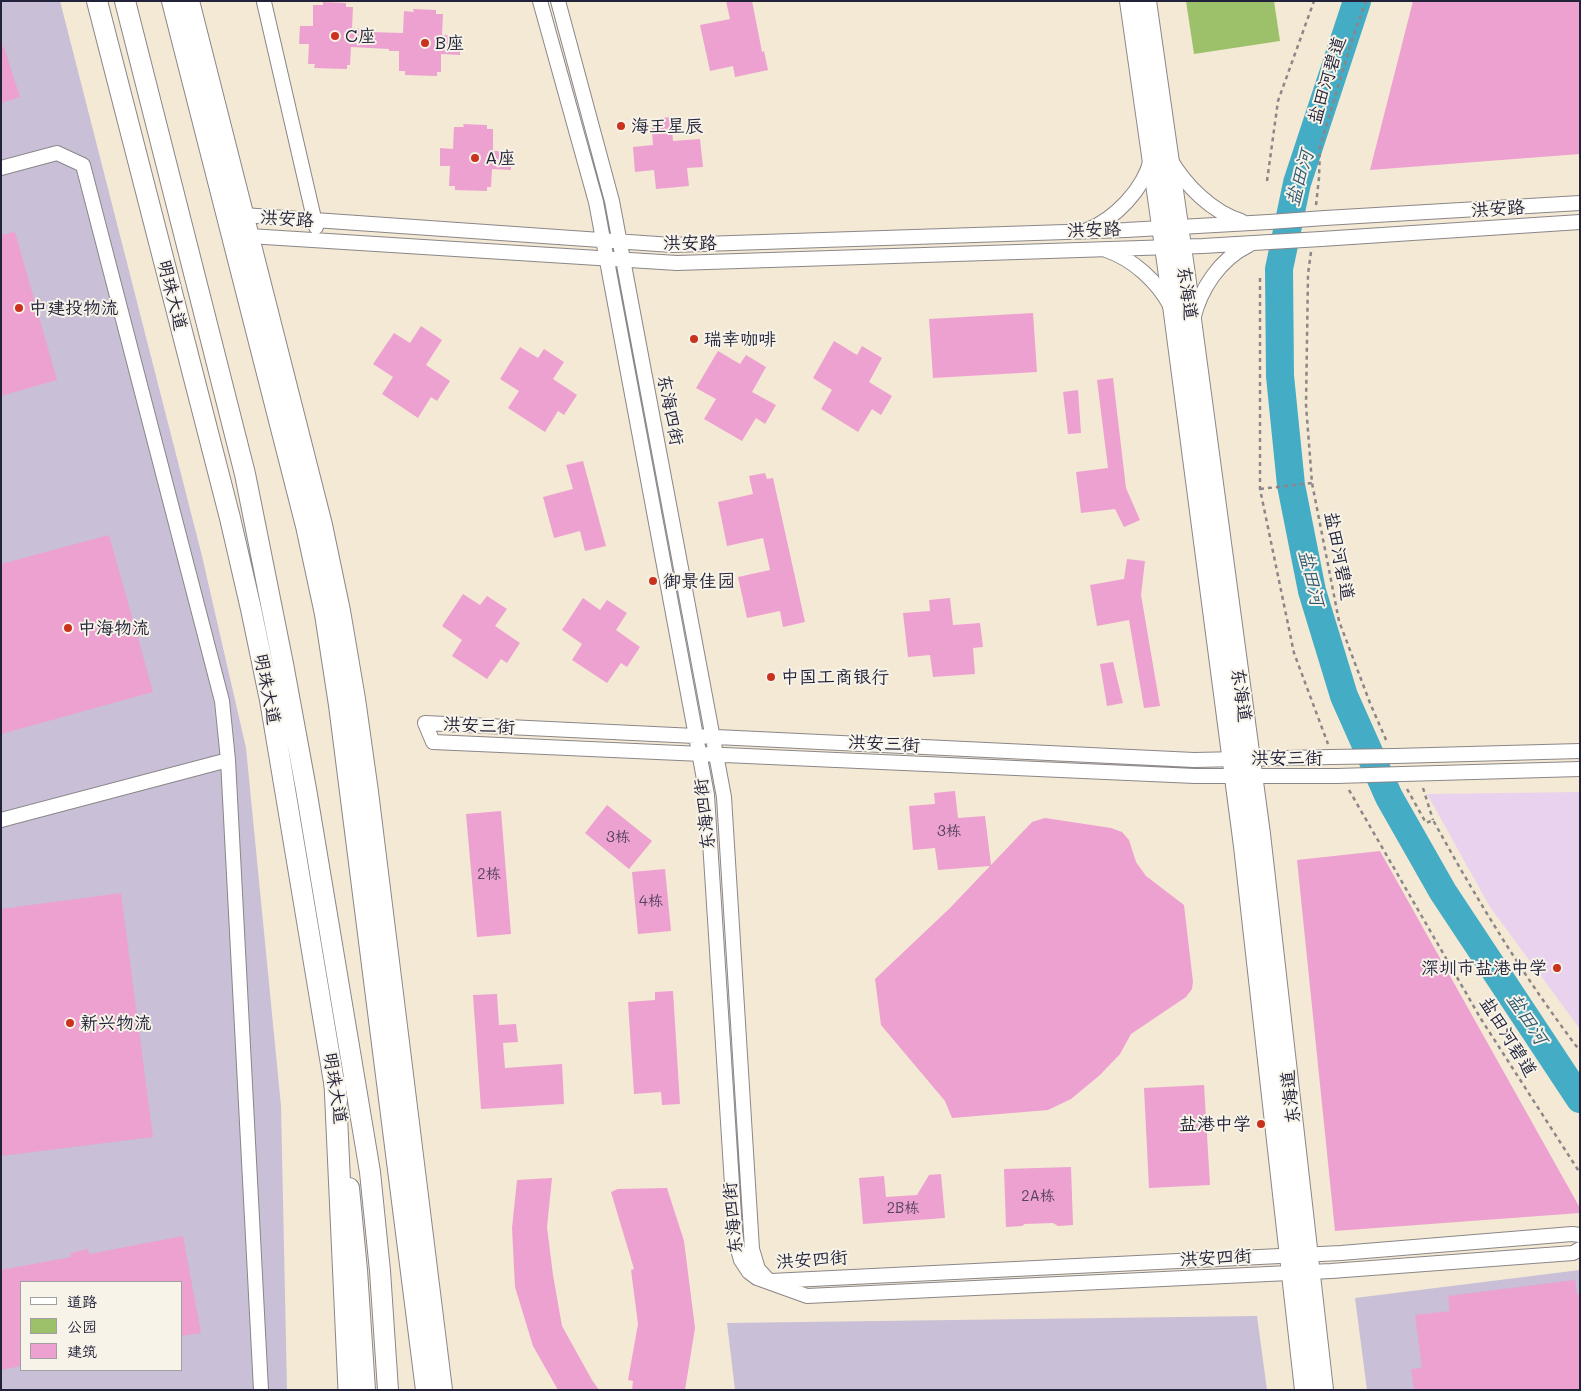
<!DOCTYPE html>
<html>
<head>
<meta charset="utf-8">
<style>
  body { margin:0 }
  #map { position:relative; width:1581px; height:1391px; overflow:hidden; background:#f4e9d4; font-family:Mali,"LXGW WenKai TC",sans-serif }
  canvas { display:block }
  .frame { position:absolute; inset:0; border:2px solid #22223b; pointer-events:none }
  .legend { position:absolute; left:20px; top:1281px; width:162px; height:90px; box-sizing:border-box; background:#f7f3e8; border:1px solid #a29fa3; margin:0; padding:6px 9px; list-style:none; font-size:15px; color:#22223b }
  .legend li { display:flex; align-items:center; gap:10px; height:25px }
  .legend b { width:25px; border:1px solid #a29fa3 }
</style>
</head>
<body>
<div id="map">
<canvas width="1581" height="1391"></canvas>
<div class="frame"></div>
<ul class="legend">
<li><b style="height:6px;background:#fff"></b>道路</li>
<li><b style="height:14px;background:#9dc16b"></b>公园</li>
<li><b style="height:14px;background:#eda1d0"></b>建筑</li>
</ul>
</div>
<script>
const g = document.querySelector('canvas').getContext('2d');
g.lineJoin = 'round';
function fill(path, color) {
  g.fillStyle = color;
  g.fill(path, 'evenodd');
}
function stroke(path, color, width, dash) {
  g.strokeStyle = color;
  g.lineWidth = width;
  g.lineCap = dash ? 'butt' : 'round';
  g.setLineDash(dash || []);
  g.stroke(path);
}
function write(font, color, halo, rows, align = 'center') {
  g.font = font + ' Mali,"LXGW WenKai TC",sans-serif';
  g.lineWidth = 4;
  g.setLineDash([]);
  g.textBaseline = 'middle';
  g.strokeStyle = halo;
  g.fillStyle = color;
  for (const [text, x, y, turn = 0] of rows) {
    g.save();
    g.translate(x, y);
    g.rotate((+turn || 0) * Math.PI / 180);
    g.textAlign = isNaN(turn) ? turn : align;
    if (halo) g.strokeText(text, 0, 0);
    g.fillText(text, 0, 0);
    g.restore();
  }
}
const built = new Path2D(`
  M1580 792V1029L1490 907 1427 794Z`);
const industrial = new Path2D(`
  M1 1H60L202 556 246 748 281 1106 287 1390H1ZM21 1282H181V1370H21Z
  M1580 1270V1390H1367L1355 1298Z
  M1257 1316 1267 1390H735L727 1323Z`);
const green = new Path2D(`
  M1186 1H1274L1280 41 1194 54Z`);
const river = new Path2D(`
  M1357 1 1297 183 1279 269 1280 376 1291 485 1312 591 1344 696 1389 797 1443 892 1580 1099`);
const building = new Path2D(`
  M726 1H752L762 52 764 51 768 70 735 77 733 66 710 71 700 25 730 19Z
  M1413 1H1580V154L1370 170Z
  M323 2 346 3V7H353L352 28 371 29 370 32 403 33 404 11 414 12 413 9 436 10V14H443L442 35 461 36 460 55 441 54V72H437V76L405 75V71H399V51H389V49L351 47 350 65H347V69L314 68 315 64H308L309 44H299L300 26H313V5H323Z
  M1 47H4L20 97 1 103Z
  M671 117 673 141 700 139 703 167 687 168 689 186 656 189 654 170 635 172 633 147 653 145 651 119Z
  M463 124 487 125V129H493V151H511V170L492 169 491 187H487V191L455 190V186H449L450 166H440V148L453 149 454 127H464Z
  M15 232 57 380 1 396V235Z
  M1033 313 1037 372 933 378 929 319Z
  M421 326 442 340 426 365 450 381 437 401 431 397 418 418 382 394 393 377 373 364 394 333 410 343Z
  M834 341 857 355 862 346 882 358 869 382 892 396 881 415 872 409 858 432 821 409 832 390 813 378Z
  M520 347 538 358 544 349 564 362 553 379 577 395 564 415 558 411 545 432 508 408 519 391 500 379Z
  M718 351 740 364 746 355 766 367 752 392 776 405 765 424 756 418 742 441 704 419 716 399 696 388Z
  M1113 378 1126 488 1140 520 1124 527 1115 509 1081 513 1076 472 1108 468 1097 380Z
  M1078 390 1081 433 1068 434 1063 392Z
  M583 461 606 546 585 551 580 531 554 538 543 497 573 489 566 465Z
  M765 473 767 479 773 478 805 622 783 627 780 611 747 618 738 577 770 570 763 538 727 546 718 502 753 494 749 476Z
  M109 535 153 692 1 734V564Z
  M1127 559 1145 561 1141 595 1160 706 1144 708 1129 620 1097 626 1090 585 1124 579Z
  M463 594 480 605 487 596 507 609 495 626 520 643 507 663 501 659 487 679 452 656 462 640 442 626Z
  M583 598 600 610 607 600 627 613 616 630 640 647 627 667 621 663 607 683 572 660 582 644 562 630Z
  M950 598 953 625 980 623 983 647 973 648 975 674 933 677 930 655 908 657 903 613 930 611 929 600Z
  M1113 662 1123 703 1107 706 1100 664Z
  M955 791 958 818 985 816 991 865 1032 822 1045 818 1111 828 1122 832 1129 840 1136 862 1146 876 1184 905 1193 982 1192 989 1186 997 1131 1034 1120 1054 1100 1075 1071 1099 1048 1110 952 1118 945 1101 881 1025 875 979 950 908 990 866 938 870 935 848 913 850 909 806 935 804 934 793Z
  M607 805 652 841 629 869 585 833Z
  M501 811 511 934 477 937 466 814Z
  M1380 851 1580 1208V1213L1335 1231 1297 860Z
  M665 869 671 931 638 934 632 872Z
  M121 893 153 1137 1 1156V909Z
  M673 991 680 1104 662 1105 661 1092 634 1094 628 1002 655 1000V992Z
  M497 994 499 1025 516 1024 518 1042 503 1043 505 1068 562 1064 564 1104 481 1109 473 995Z
  M1204 1085 1210 1185 1149 1188 1144 1088Z
  M1071 1167 1073 1225 1058 1226 1053 1223 1025 1224 1022 1226 1006 1227 1004 1169Z
  M941 1174 945 1218 863 1224 859 1178 884 1176 886 1197 917 1195 929 1175Z
  M552 1178 547 1227 553 1275 562 1326 592 1380 599 1390H558L533 1346 515 1287 512 1228 517 1180Z
  M667 1188 684 1241 695 1328 685 1390H632L633 1381 628 1380 638 1324 631 1270 634 1269 611 1192 618 1189Z
  M183 1236 201 1333 181 1336V1282H21V1366L1 1370V1270L71 1257V1253L88 1249 89 1254Z
  M1575 1280 1577 1294H1580V1390H1414L1411 1369 1422 1368 1415 1315 1450 1311 1448 1296Z`);
const path = new Path2D(`
  M1267 181 1278 101 1314 1
  M1316 205 1319 178 1320 147 1352 40 1366 1
  M1311 252 1308 274 1306 405 1312 483 1339 621 1370 703 1387 742
  M1260 278V489L1294 653 1328 744
  M1260 489 1312 483
  M1423 788 1433 820
  M1407 789 1426 823 1433 820C1477 900 1525 979 1580 1051
  M1349 790 1481 1019 1580 1173`);
const street = new Path2D(`
  M540 1 596 202 707 795 735 1231 737 1246 741 1260 749 1272 757 1278 807 1296 1331 1271 1573 1253 1580 1249
  M558 1 612 201 724 797 752 1249 758 1269 768 1280
  M264 2 316 227
  M1170 159C1186 186 1212 212 1241 221
  M1 168 57 153 83 165 222 701 228 760 261 1390
  M1325 218 1580 203
  M238 219 243 215 672 245 1126 230 1269 222
  M1087 230C1115 219 1144 189 1151 159
  M241 232 249 236 677 263 1203 246 1270 242
  M1321 239 1580 222
  M1106 250C1133 259 1158 282 1171 307
  M1193 320C1200 289 1220 259 1249 245
  M1395 756 1580 751
  M1331 757 1194 760 425 723 433 742 1195 776H1337
  M1403 774 1580 769
  M1 820 228 760
  M771 1281 1341 1253 1572 1234 1580 1235`);
const secondary = new Path2D(`
  M97 1 230 518 251 609 270 700 337 1100
  M125 1 245 474 283 664 306 789 370 1172 380 1271 388 1390
  M172 1 306 526 325 614 339 705 426 1390
  M189 1 322 525 340 611 355 699 368 792 442 1390
  M1130 1 1169 275 1244 846 1305 1390
  M1146 1 1185 275 1260 834 1323 1390
  M349 1188 357 1270 365 1390`);
const primary = new Path2D(`
  M335 1083 349 1390`);
const streetBridge = new Path2D(`
  M1269 222 1325 218
  M1270 242 1321 239
  M1331 757 1395 756
  M1337 776 1403 774`);
const markers = [
  [335,36,5,"#c8321e"],
  [425,43,5,"#c8321e"],
  [621,126,5,"#c8321e"],
  [475,158,5,"#c8321e"],
  [19,308,5,"#c8321e"],
  [694,339,5,"#c8321e"],
  [653,581,5,"#c8321e"],
  [68,628,5,"#c8321e"],
  [771,677,5,"#c8321e"],
  [1557,968,5,"#c8321e"],
  [70,1023,5,"#c8321e"],
  [1261,1124,5,"#c8321e"]
];
const numberNames = [
  ["3栋",949,831],
  ["3栋",618,837],
  ["2栋",489,874],
  ["4栋",651,901],
  ["2A栋",1038,1196],
  ["2B栋",903,1208]
];
const poiNames = [
  ["C座",345,36],
  ["B座",435,43],
  ["海王星辰",631,126],
  ["A座",485,158],
  ["中建投物流",29,308],
  ["瑞幸咖啡",704,339],
  ["御景佳园",663,581],
  ["中海物流",78,628],
  ["中国工商银行",781,677],
  ["深圳市盐港中学",1547,968,"right"],
  ["新兴物流",80,1023],
  ["盐港中学",1251,1124,"right"]
];
const streetNames = [
  ["盐田河碧道",1327,80,-73],
  ["洪安路",1498,209,-4],
  ["洪安路",287,219,4],
  ["洪安路",1094,230,-2],
  ["洪安路",690,243],
  ["东海道",1187,293,82],
  ["明珠大道",172,295,76],
  ["东海四街",670,410,79],
  ["盐田河碧道",1339,556,79],
  ["明珠大道",267,689,79],
  ["东海道",1241,695,82],
  ["洪安三街",479,726,3],
  ["洪安三街",884,744,3],
  ["洪安三街",1287,758],
  ["东海四街",705,814,-96],
  ["盐田河碧道",1508,1037,58],
  ["明珠大道",335,1088,81],
  ["东海道",1291,1097,-97],
  ["东海四街",733,1218,-95],
  ["洪安四街",1216,1258,-3],
  ["洪安四街",812,1260,-4]
];
const waterNames = [
  ["盐田河",1300,178,-74],
  ["盐田河",1311,578,77],
  ["盐田河",1527,1019,57]
];
fill(built, '#e8d2ee');
fill(industrial, '#c9bfd7');
fill(green, '#9dc16b');
stroke(river, '#44acc4', 28);
fill(building, '#eda1d0');
stroke(street, '#8b8688', 16);
stroke(secondary, '#8b8688', 22);
stroke(primary, '#8b8688', 23);
stroke(path, '#8b8688', 2.5, [4, 4]);
stroke(street, '#fff', 14);
stroke(secondary, '#fff', 20);
stroke(primary, '#fff', 21);
stroke(streetBridge, '#8b8688', 16, []);
stroke(streetBridge, '#fff', 14);
for (const [x, y, r, color] of markers) {
  const dot = new Path2D();
  dot.arc(x, y, r, 0, 2 * Math.PI);
  g.fillStyle = color;
  g.fill(dot);
  stroke(dot, '#f7f3e8', 2);
}
write('15px', '#554260', null, numberNames);
write('18px', '#22223b', '#f7f3e8', poiNames, 'left');
write('18px', '#22223b', '#f7f3e8', streetNames);
write('italic 19px', '#305972', '#f7f3e8', waterNames);
</script>
</body>
</html>
